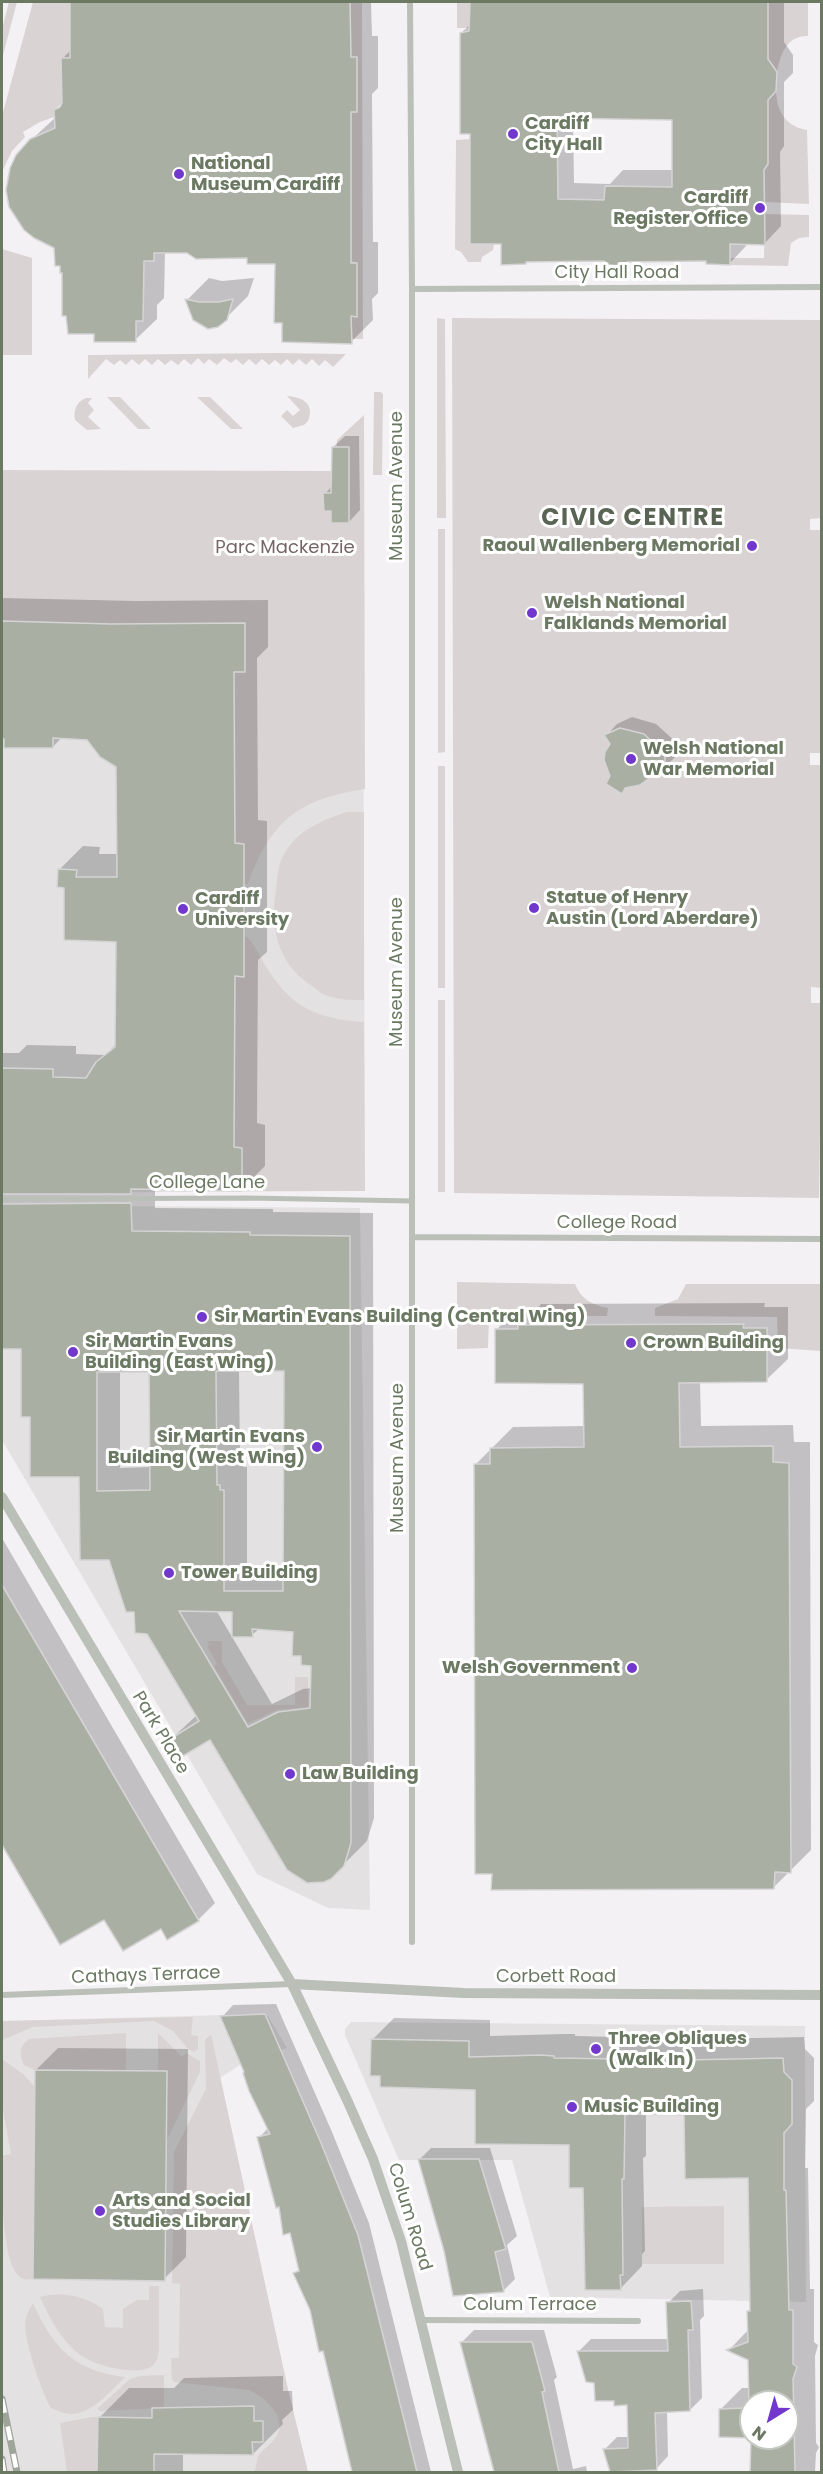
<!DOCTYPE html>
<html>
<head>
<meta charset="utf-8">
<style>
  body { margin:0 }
  #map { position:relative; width:823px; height:2474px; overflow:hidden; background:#f4f1f4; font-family:Poppins,sans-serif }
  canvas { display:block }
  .frame { position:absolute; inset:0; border:3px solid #6b7963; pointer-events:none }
  .north { position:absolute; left:739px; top:2390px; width:60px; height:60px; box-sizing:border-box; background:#fff; border:2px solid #c4c9c1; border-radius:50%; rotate:217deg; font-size:16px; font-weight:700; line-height:24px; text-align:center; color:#6b7963 }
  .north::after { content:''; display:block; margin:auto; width:21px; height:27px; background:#7238cd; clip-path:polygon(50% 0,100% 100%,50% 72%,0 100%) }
</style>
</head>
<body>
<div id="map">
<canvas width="823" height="2474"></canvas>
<div class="frame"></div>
<div class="north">N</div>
</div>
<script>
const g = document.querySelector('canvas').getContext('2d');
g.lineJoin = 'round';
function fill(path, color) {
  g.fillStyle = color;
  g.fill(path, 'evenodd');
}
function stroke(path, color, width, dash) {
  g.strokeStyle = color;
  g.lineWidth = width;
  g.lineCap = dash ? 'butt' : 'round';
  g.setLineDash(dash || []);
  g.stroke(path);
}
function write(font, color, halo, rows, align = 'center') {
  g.font = font + ' Poppins,sans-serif';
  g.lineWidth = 6;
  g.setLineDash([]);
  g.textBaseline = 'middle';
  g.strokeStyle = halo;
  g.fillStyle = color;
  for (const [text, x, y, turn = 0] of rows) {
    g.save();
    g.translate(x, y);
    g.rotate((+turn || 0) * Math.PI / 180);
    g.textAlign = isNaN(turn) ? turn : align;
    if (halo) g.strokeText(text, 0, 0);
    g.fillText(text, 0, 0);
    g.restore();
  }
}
const built = new Path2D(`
  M2 621 236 622 245 623V625L363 626 365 1191 2 1193Z
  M2 1205 360 1208 370 1910 328 1908 257 1874 2 1440Z
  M261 2014 268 2016 287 2048 243 2063 220 2078 287 2385 308 2472H2V2021Z
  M351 2022 805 2026 806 2302 550 2297 512 2160H399L345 2035V2029Z`);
const green = new Path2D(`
  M9 2H17L2 59V29Z
  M33 2H70V58H61L62 103 54 110V117L40 122 23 132 25 137 12 151 2 172V116Z
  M350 2H362L363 339 325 338 352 316H357V263L351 261V112L357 111V58L351 56Z
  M457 2H470L469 28H457Z
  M768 2H808V36C787 35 780 55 777 72L767 62Z
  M776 91C777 111 785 126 807 130L809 204 764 202V170L768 164V100Z
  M470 139V244H494L493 250 482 257 481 262H468L461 252 455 249 456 140Z
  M765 214 809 215V237L799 238 791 243 788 266 730 265V258H764Z
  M2 249 32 258V355H2Z
  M437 318 445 319 446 518H437Z
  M452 318 821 320V518L810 519V530H822L821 753H810V765H822V988L811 987V1003H822L819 1198 454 1193Z
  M277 353 346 354 333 367 325 360 319 366 312 359 306 365 299 359 293 365 287 359 281 365 275 360 269 365 262 359 256 365 249 359 243 365 236 359 231 363 224 358 217 365 209 359 204 364 198 358 191 365 184 359 178 365 171 360 165 365 158 359 152 365 145 359 139 365 132 359 126 365 120 360 114 365 106 359 88 379V355Z
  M374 392H381L383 394 382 475H373Z
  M287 396C303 397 315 404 308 421L304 425 293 428 281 416 287 410 293 416 300 410Z
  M107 397H120L151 429H138Z
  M197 397H210L243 429H231Z
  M86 398H92L88 403 94 410 88 417 101 429 87 430 75 420C73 411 76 402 86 398Z
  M364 415 365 789C299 799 271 820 248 884H244V844L235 843 234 672H245V623L111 624 2 621V470L335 471 337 440Z
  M438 529H445V752L438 753Z
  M438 766H445V988H438Z
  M347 812H364V1000C352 1000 340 1000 328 996 321 994 315 988 309 984 277 961 270 928 276 890 277 879 278 864 284 854 297 830 323 820 347 812Z
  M244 935C253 940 259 955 265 965 290 1007 317 1019 364 1022L365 1191H242V1148L234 1147 235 976Z
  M438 1000H445V1192H438Z
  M457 1282 575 1284C582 1300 591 1304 608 1308L607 1316H489L488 1348 457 1349Z
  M686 1284H820L821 1351 778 1348 777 1317 655 1316V1308L678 1299Z
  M207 1641H222V1662L247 1705H295V1677H308V1707L277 1710 248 1723 214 1666 217 1664 207 1646 209 1645Z
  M193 2017 191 2035 198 2036V2049L194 2052 188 2049 173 2031 154 2021 33 2027 2 2040V2021Z
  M126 2033V2071L35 2070 24 2065C19 2053 19 2047 29 2039Z
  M158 2033 182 2057 186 2053 200 2061V2072L166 2142 167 2071 158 2070Z
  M211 2034 287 2385 308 2472H254C257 2467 256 2461 259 2455 265 2447 274 2443 278 2433 285 2414 264 2397 249 2390L174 2382 172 2380 171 2358H179L180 2284 172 2283 174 2152 206 2089 205 2040Z
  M2 2059 23 2074 35 2087 33 2279C28 2279 24 2281 20 2277 1 2263 2 2181 2 2156L11 2154 2 2104Z
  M724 2206V2264H642V2207Z
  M149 2286H159V2349C158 2355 158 2362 152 2366 138 2377 93 2365 80 2355 61 2340 50 2319 40 2297 62 2291 85 2296 103 2309L105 2327 123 2328V2309L137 2300H149Z
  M33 2303C53 2348 74 2371 125 2377 112 2390 90 2416 69 2414 63 2413 57 2410 51 2408 41 2391 26 2345 25 2326 25 2317 29 2310 33 2303Z
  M164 2375V2408L100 2411 97 2409 130 2379 141 2376Z
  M92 2417H98L97 2472H67L60 2423Z`);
const shadow = new Path2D(`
  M72 2H371L372 36H378V88L372 94 373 242H378V293L372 299 373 320 351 342 283 321 276 263 248 257 187 252H165L164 298 157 305V319L135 340 96 333 63 271 55 247 25 229 17 219 7 199 8 182 31 140 56 117V110L63 103V58L71 50Z
  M471 2H784V42L793 55V73L784 82V146L780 152 781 226 765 243H746V246L730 263 708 259 528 260 526 263 503 242 471 132 461 33 471 24ZM573 117 673 118V170H623L610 184 574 183Z
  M209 278 222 281 254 278 248 296 226 318 187 300Z
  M345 436H359L360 510 349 522 332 510 325 494 332 486 333 447Z
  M2 598 136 601 268 600V647L257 658 258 820 267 821V952L258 960 257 1123 265 1125V1166L242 1189 155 1188V1208L273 1209V1212L373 1213 374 1818 367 1841 331 1877 210 1738 169 1741 197 1715 136 1611 81 1476 32 1415 22 1348H2V1053H19L27 1045 76 1046V1054L106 1055 116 1044 118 940 66 886 59 870 83 846 100 847 99 854H119L117 766 88 738 62 737 53 747 2 737ZM285 1369V1568H247V1467H243V1461H240L239 1370ZM120 1370H150L151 1467 120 1468ZM216 1610H233L252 1635 260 1628 294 1630 303 1655 312 1664V1688L303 1689 272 1704Z
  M632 717 656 724 676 742V756L665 767H659L649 777 628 786 622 792 612 777 611 744 606 736 617 724Z
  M765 1303 764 1307H788V1359L766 1380 700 1381 701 1426 793 1425 794 1442H810L811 1850 773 1888 476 1464 513 1427 585 1426 584 1383 496 1330 518 1308H538L541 1304Z
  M2 1538 215 1903 198 1920 162 1927 104 1918 61 1943 2 1842Z
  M276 2004 332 2132 369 2223 431 2472H356L324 2349 311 2309 295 2273 300 2268 291 2231 280 2205 259 2138 268 2128 222 2017 233 2005Z
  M394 2018 490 2020V2036L564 2034H575V2036L706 2039 804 2037 805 2049 814 2058V2101L806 2109 805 2168H808L810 2289H814V2342L818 2345 815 2356 816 2443 819 2447 816 2453 815 2472H752L753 2438H787V2402H751V2437L720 2410 742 2388H750L749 2359 729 2350 749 2329V2311L751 2309 750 2176 686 2114 646 2113V2156L643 2158 645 2251 642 2254V2266L621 2288 571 2144 476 2089 381 2075 372 2040Z
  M58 2048 188 2049 186 2257 164 2279 36 2070Z
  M431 2148H490L517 2236 507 2245 515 2279 503 2291 445 2251 419 2160Z
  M703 2289 704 2316 700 2320 702 2398 690 2410 667 2411 668 2456 656 2469 605 2449 617 2437H629V2404L616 2399 596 2381 579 2351 591 2339H669L668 2303 680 2291Z
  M474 2330H544L557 2377 554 2380 573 2469 586 2466 587 2472H494L462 2342Z
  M283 2376V2391H292L293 2410 282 2420 283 2424 253 2454 183 2453V2472H99V2418L129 2388H174L184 2378Z`);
const building = new Path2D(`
  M70 2H350L351 57H357V112H351V263H357V317L351 316 352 344 282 342V323H274L275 264H247V258L196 259 187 253H154V261H144L143 321H136V342H94V334H68L66 316H62V273H60V266H55L54 248 34 238 24 230 9 207 6 190 10 168 16 155 30 139 55 128 54 110 60 107 62 103 61 58H70Z
  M470 2H768V59L777 72 776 91 768 100V164L764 170 765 245 730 244V265L706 264V261L627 262 621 266 610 265 604 261 526 262V264L501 265V244H470V134H460V33L469 31ZM557 118 672 120V187L605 186 604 200 558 199Z
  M185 299 199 302H219L233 299 227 320 218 327 208 329 193 320Z
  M332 447H349V523H331V511H324L323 493H331Z
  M2 621 111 624 245 623V672H234L235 843 244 844V977L235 976 234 1147 242 1148V1191L131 1189V1194H2V1068L53 1069V1077L86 1078 96 1062 115 1047 116 942 64 940V888L57 887 58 869 77 870 76 877H117L116 767 100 757 87 740 53 738V748H4V739H2Z
  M620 728 644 734 665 754V769L657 768 649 778 640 785 625 788 622 794 606 784 610 776 604 760 605 752 610 744 604 735Z
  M131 1203 132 1231 250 1232V1235L350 1236 351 1843 344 1866 331 1879 324 1882 307 1883 287 1870 210 1740 178 1759 167 1741 199 1721 147 1634 135 1633 134 1612H126L109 1560H80L79 1477H30V1417H21V1349H2V1204ZM216 1371H284L283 1591H224V1490H220V1485H217ZM97 1372H149L150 1490 97 1491ZM179 1611 232 1612V1637H253L252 1629 293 1632 292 1656H301V1665L311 1666 310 1708 278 1712 248 1727Z
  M744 1324 743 1328H767V1382L679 1383 680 1447 773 1446V1462L789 1463 791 1873 775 1872 774 1889 491 1890 492 1874H475L474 1464H490V1448L584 1447 583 1384 495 1383V1329H518V1325Z
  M2 1585 199 1921 167 1940 161 1929 123 1951 104 1920 60 1945 2 1845Z
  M265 2014 321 2143 358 2235 417 2472H352L323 2351 319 2352 310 2310 293 2273 299 2271 290 2233 283 2235 279 2207 276 2208 257 2137 270 2134 249 2091 243 2073 244 2072 220 2016Z
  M371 2039 469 2041V2057L541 2055 554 2056V2058L684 2060 783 2058 784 2072 792 2080V2124L784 2133V2190H786L789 2310H793V2364L797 2367 793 2379 795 2472H750L751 2438 719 2437V2409L749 2408 748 2360 726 2350 748 2342 747 2311H750L748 2178 685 2179 684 2115 625 2114 624 2179H622L623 2275H620L621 2290H585L583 2188H569V2145L475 2144V2090L380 2087V2076H370ZM751 2402H787V2438H751Z
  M35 2070 167 2071 165 2281 33 2279Z
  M418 2159H479L506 2249 495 2252 504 2292 453 2296 444 2251Z
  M691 2301 693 2330H688L690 2411 655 2413 657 2470 610 2472 603 2449 628 2448 627 2405 614 2406V2401H595L594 2383 586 2382 577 2351H668L666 2302Z
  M460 2342H532L545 2391 542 2392 559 2472H494Z
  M254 2406V2421H263V2442H252L253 2455 154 2454V2472H97L98 2417 152 2418V2408Z`);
const pedestrian = new Path2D(`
  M2 1199 249 1198 412 1201`);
const minor = new Path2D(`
  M410 2 412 289V1942
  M412 289 822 287
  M413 1237 822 1239
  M2 1995 292 1984
  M421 2320 638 2321`);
const tertiary = new Path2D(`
  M2 1497 292 1984 348 2102 373 2159 401 2241 458 2472
  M292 1984 464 1993 822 1995`);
const rail = new Path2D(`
  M2 2399 17 2472
  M2 2459 4 2472`);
const markers = [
  [513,134,6,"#7238cd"],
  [179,174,6,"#7238cd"],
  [760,208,6,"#7238cd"],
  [752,546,6,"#7238cd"],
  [532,613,6,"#7238cd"],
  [631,759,6,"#7238cd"],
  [534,908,6,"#7238cd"],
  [183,909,6,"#7238cd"],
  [202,1317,6,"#7238cd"],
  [631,1343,6,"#7238cd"],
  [73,1352,6,"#7238cd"],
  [317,1447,6,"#7238cd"],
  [169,1573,6,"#7238cd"],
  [632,1668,6,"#7238cd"],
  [290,1774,6,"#7238cd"],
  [596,2049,6,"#7238cd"],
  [572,2107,6,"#7238cd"],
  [100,2211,6,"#7238cd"]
];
const poiNames = [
  ["Cardiff",525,124],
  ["City Hall",525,145],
  ["National",191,164],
  ["Museum Cardiff",191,185],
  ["Cardiff",748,198,"right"],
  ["Register Office",748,219,"right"],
  ["Raoul Wallenberg Memorial",740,546,"right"],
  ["Welsh National",544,603],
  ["Falklands Memorial",544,624],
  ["Welsh National",643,749],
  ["War Memorial",643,770],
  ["Statue of Henry",546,898],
  ["Austin (Lord Aberdare)",546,919],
  ["Cardiff",195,899],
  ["University",195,920],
  ["Sir Martin Evans Building (Central Wing)",214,1317],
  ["Sir Martin Evans",85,1342],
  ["Building (East Wing)",85,1363],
  ["Crown Building",643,1343],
  ["Sir Martin Evans",305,1437,"right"],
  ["Building (West Wing)",305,1458,"right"],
  ["Tower Building",181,1573],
  ["Welsh Government",620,1668,"right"],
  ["Law Building",302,1774],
  ["Three Obliques",608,2039],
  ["(Walk In)",608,2060],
  ["Music Building",584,2107],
  ["Arts and Social",112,2201],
  ["Studies Library",112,2222]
];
const streetNames = [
  ["City Hall Road",617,273],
  ["Museum Avenue",397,486,-90],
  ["Museum Avenue",397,972,-90],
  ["College Lane",207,1183],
  ["College Road",617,1223],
  ["Museum Avenue",398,1458,-90],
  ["Park Place",160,1733,59],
  ["Cathays Terrace",146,1976,-2],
  ["Corbett Road",556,1977],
  ["Colum Road",409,2217,73],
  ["Colum Terrace",530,2305]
];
const parkNames = [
  ["Parc Mackenzie",285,548]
];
const districtNames = [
  ["CIVIC CENTRE",633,519]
];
fill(built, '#e3e1e1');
fill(green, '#dad3d4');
fill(shadow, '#0003');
fill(building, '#a9afa3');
stroke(building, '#d5d4d5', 1.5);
stroke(pedestrian, '#babfb7', 5);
stroke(minor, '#babfb7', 6);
stroke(tertiary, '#babfb7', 10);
stroke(rail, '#9ea59a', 7);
stroke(rail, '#fff', 4.5, [14]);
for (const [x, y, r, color] of markers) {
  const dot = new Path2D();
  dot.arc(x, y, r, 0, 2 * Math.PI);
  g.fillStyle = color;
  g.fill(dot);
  stroke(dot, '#fff', 2);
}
write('bold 18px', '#6b7963', '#fff', poiNames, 'left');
write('18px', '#6b7963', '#fff', streetNames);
write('18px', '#766566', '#fff', parkNames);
g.letterSpacing = '1.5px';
write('bold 24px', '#5a6454', '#fff', districtNames);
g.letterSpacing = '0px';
</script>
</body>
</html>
